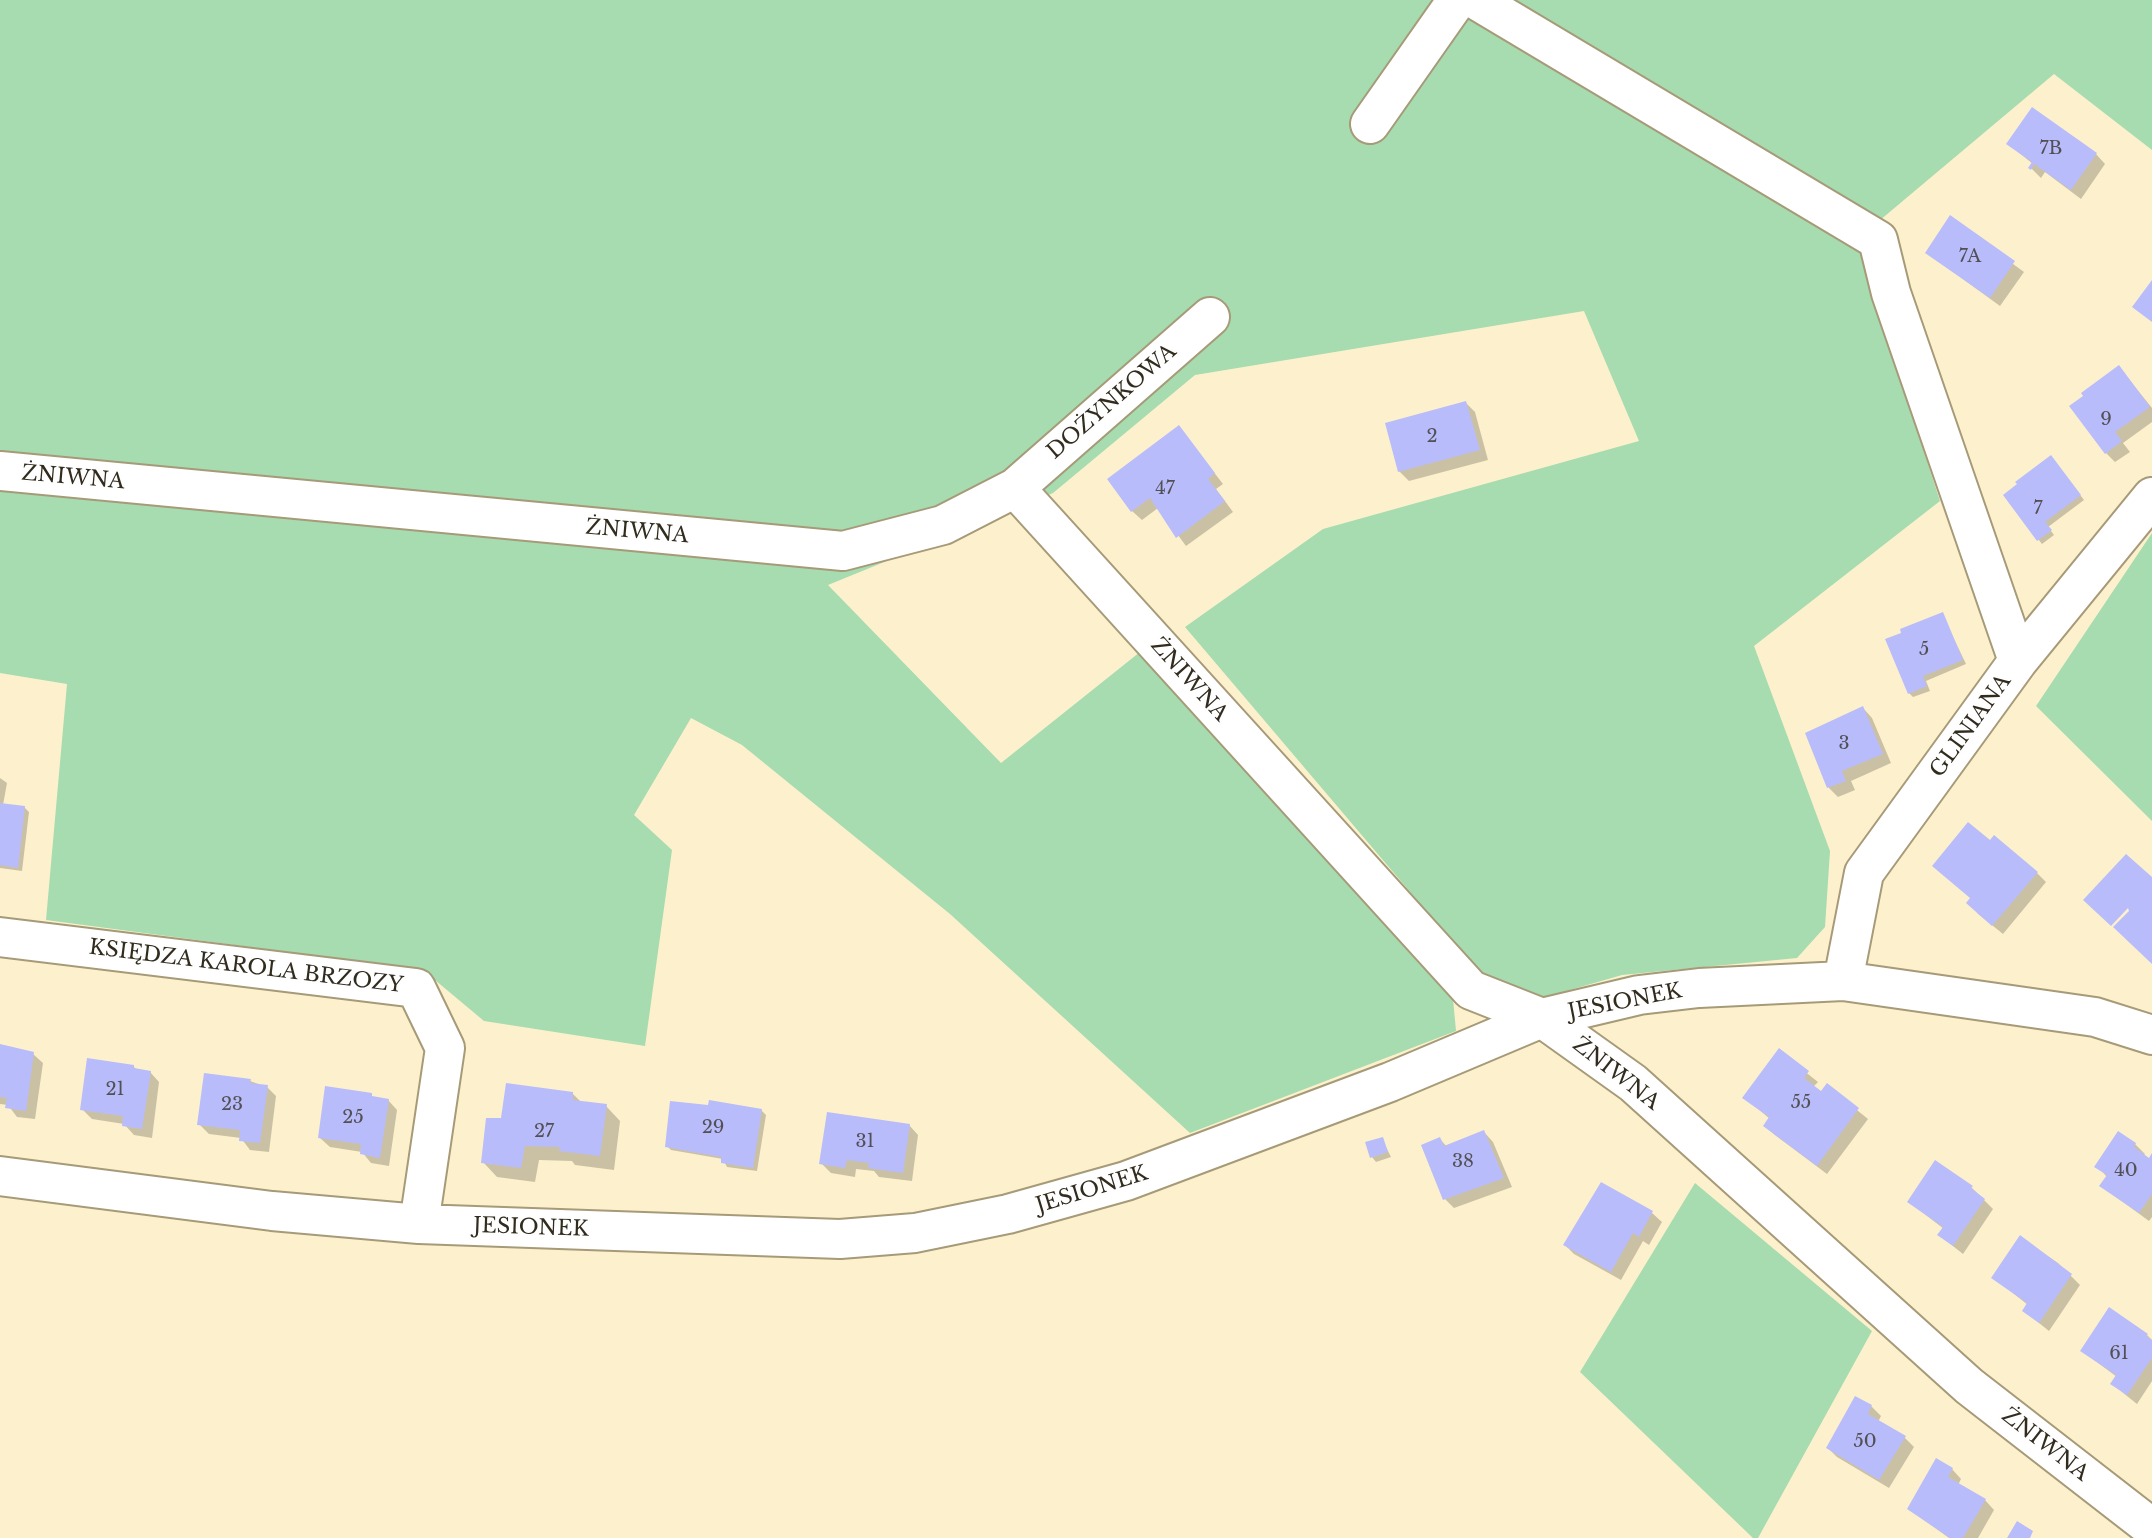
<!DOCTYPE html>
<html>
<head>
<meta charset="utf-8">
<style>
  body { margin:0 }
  canvas { display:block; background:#fdf0cc }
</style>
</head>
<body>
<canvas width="2152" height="1538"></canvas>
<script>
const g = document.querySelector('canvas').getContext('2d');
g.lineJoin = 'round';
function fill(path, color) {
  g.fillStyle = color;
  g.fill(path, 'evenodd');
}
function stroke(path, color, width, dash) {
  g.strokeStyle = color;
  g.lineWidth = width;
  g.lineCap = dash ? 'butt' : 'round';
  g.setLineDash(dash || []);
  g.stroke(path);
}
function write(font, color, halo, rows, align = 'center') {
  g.font = font + ' "Libre Baskerville",serif';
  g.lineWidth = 5;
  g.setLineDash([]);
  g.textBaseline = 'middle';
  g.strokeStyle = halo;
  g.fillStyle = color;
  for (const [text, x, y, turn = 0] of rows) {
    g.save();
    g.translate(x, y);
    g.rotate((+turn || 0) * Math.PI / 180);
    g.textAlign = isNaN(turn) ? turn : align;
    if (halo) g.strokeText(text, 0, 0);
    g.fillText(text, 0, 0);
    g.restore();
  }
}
const green = new Path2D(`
  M0 0H2152V150L2054 74 1873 226 1869 282 1940 501 1754 646 1830 851 1825 927 1797 958 1622 975 1535 1000 1478 972 1185 627 1323 529 1639 441 1584 311 1195 375 1053 493 828 585 1001 763 1140 652 1453 999 1456 1031 1190 1133 950 914 742 745 691 718 634 815 672 850 645 1046 484 1021 423 970 46 920 67 684 0 673Z
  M2152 533V821L2036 706Z
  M1695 1183 1872 1331 1758 1538H1753L1580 1372Z`);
const shadow = new Path2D(`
  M2008 144 2096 154 2105 164 2081 199 2045 172 2041 178 2030 167 2033 164Z
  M1950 218 2024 272 2000 306 1927 253Z
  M2119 367 2152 408V422L2123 443 2130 452 2115 462 2106 453Z
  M1466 403 1475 412 1488 460 1409 481 1399 471Z
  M1179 427 1223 484 1216 489 1233 512 1186 546 1158 508 1142 520 1132 511Z
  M2055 462 2084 500 2048 527 2054 535 2042 544 2038 539Z
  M1942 614 1966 664 1926 681 1930 691 1913 697 1909 693Z
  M1863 708 1872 718 1891 763 1851 781 1855 790 1838 797 1829 788 1807 734Z
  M0 778 7 783 3 805 24 807 29 812 22 871 0 868Z
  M2037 873 2046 882 2003 934 1977 913 1972 898Z
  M0 1047 33 1054 43 1063 35 1119 17 1117 8 1105 0 1104Z
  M1779 1051 1818 1082 1813 1087 1821 1093 1827 1086 1868 1119 1827 1174 1775 1135 1765 1126 1770 1119 1744 1097Z
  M133 1066 137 1070 150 1072 159 1082 152 1138 134 1135 124 1124 92 1119 82 1109Z
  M250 1081 267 1087 276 1096 269 1152 250 1150 241 1138 209 1134 199 1124Z
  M572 1093 582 1103 606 1106 620 1121 614 1170 575 1165 572 1161 539 1160 535 1182 497 1177 483 1162 502 1120Z
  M371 1095 375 1099 388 1100 397 1110 389 1166 371 1163 362 1152 330 1147 320 1138Z
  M761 1110 766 1115 757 1171 727 1167 723 1159 671 1150 667 1146Z
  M909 1125 918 1135 912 1181 879 1177 874 1171 856 1169 855 1177 831 1173 821 1163Z
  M1484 1132 1493 1142 1512 1187 1454 1208 1445 1199 1440 1139 1447 1147Z
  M1382 1139 1391 1157 1376 1162 1372 1157Z
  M2135 1144 2145 1154 2143 1156 2149 1161 2152 1156V1217L2149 1221 2101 1186 2107 1177 2097 1166Z
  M1602 1184 1652 1213 1662 1222 1649 1245 1643 1241 1621 1280 1574 1254 1565 1245Z
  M1971 1187 1993 1209 1963 1254 1939 1235 1944 1229 1909 1202Z
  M2021 1238 2058 1263 2080 1285 2049 1331 2024 1311 2028 1305 1994 1278Z
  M2147 1335 2152 1340V1381L2137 1404 2112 1384 2117 1377 2082 1351Z
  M1871 1406 1881 1416 1878 1422 1904 1437 1914 1447 1889 1488 1837 1457 1828 1448Z
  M1952 1469 1961 1479 1958 1485 1985 1500 1994 1510 1978 1538H1949L1909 1509Z`);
const building = new Path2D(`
  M2032 107 2097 153 2071 190 2034 164 2031 170 2028 168 2032 162 2006 144Z
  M1950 215 2015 261 1990 298 1925 253Z
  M2152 280V322L2132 307Z
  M2119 365 2150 407 2115 432 2122 441 2105 454 2069 406 2083 396 2081 393Z
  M1466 401 1480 450 1398 472 1385 423Z
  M1179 425 1215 473 1208 479 1225 501 1176 538 1150 498 1131 512 1107 479Z
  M2051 455 2081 495 2045 522 2052 530 2037 541 2003 495 2017 484 2015 482Z
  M1943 612 1963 660 1923 676 1927 686 1908 694 1885 639 1901 633 1900 629Z
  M1863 706 1883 754 1842 771 1846 781 1827 788 1805 733Z
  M0 803 25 806 18 868 0 865Z
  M1968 822 1990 840 1994 835 2038 872 1992 926 1966 903 1970 898 1932 866Z
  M2126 854 2152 877V964L2113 927 2129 911 2128 908 2111 926 2083 900Z
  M0 1044 34 1052 26 1111 5 1108 7 1098 0 1097Z
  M1779 1048 1809 1071 1804 1078 1821 1091 1827 1083 1859 1108 1817 1166 1763 1126 1769 1117 1742 1098Z
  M87 1058 134 1065V1068L151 1071 142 1129 122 1126 123 1116 80 1110Z
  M204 1073 251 1079 250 1083 268 1085 260 1143 239 1141 240 1130 197 1125Z
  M506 1083 573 1092V1100L607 1104 600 1156 559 1151 560 1147 525 1146 521 1168 481 1163 486 1118H501Z
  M325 1086 372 1093V1096L389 1099 380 1158 360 1154 361 1144 318 1138Z
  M709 1100 762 1109 753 1168 721 1163V1157L665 1147 670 1101 708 1105Z
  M827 1112 910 1124 903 1173 868 1168 869 1163 847 1160 845 1168 819 1164Z
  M1484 1130 1504 1178 1443 1200 1421 1145 1440 1137 1444 1146Z
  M2118 1131 2136 1143 2134 1147 2149 1158 2152 1153V1194L2139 1213 2099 1186 2107 1175 2094 1167Z
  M1383 1137 1388 1152 1370 1158 1365 1142Z
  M1935 1160 1973 1186 1971 1188 1985 1199 1953 1246 1937 1235 1943 1227 1907 1202Z
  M1601 1182 1653 1211 1639 1237 1633 1233 1611 1272 1563 1245Z
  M2020 1235 2072 1274 2039 1323 2022 1311 2027 1303 1991 1278Z
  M2109 1307 2148 1334 2146 1336 2152 1340V1358L2127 1395 2110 1384 2116 1375 2080 1351Z
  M1855 1396 1872 1405 1868 1414 1906 1436 1879 1480 1826 1448Z
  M1936 1458 1953 1468 1948 1477 1986 1499 1963 1538H1950L1907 1509Z
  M2017 1521 2033 1531 2030 1538H2007Z`);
const street = new Path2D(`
  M1476 0 1878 240 1891 293 2018 661
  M1370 124 1457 0
  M0 471 843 551 943 525 1015 488 1210 317
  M1015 488 1471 990 1542 1018 1633 1083 1969 1386 2152 1528
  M0 937 416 988 445 1048 419 1224
  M1843 981 1864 873 2018 661 2152 497
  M0 1176 272 1211 419 1224 840 1239 915 1233 1008 1214 1126 1181 1390 1082 1542 1018 1639 995 1699 988 1843 981 2095 1017 2152 1035`);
const numberNames = [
  ["7B",2051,149],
  ["7A",1970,257],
  ["9",2106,420],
  ["2",1432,437],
  ["47",1165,489],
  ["7",2038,509],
  ["5",1924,650],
  ["3",1844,744],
  ["21",115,1090],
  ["55",1801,1103],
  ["23",232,1105],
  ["25",353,1118],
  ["29",713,1128],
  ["27",544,1132],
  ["31",865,1142],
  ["38",1463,1162],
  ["40",2126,1171],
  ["61",2119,1354],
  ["50",1865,1442]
];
const streetNames = [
  ["DOŻYNKOWA",1112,402,-41],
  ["ŻNIWNA",73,478,5],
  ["ŻNIWNA",637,532,5],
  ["ŻNIWNA",1189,680,48],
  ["GLINIANA",1971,726,-54],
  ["KSIĘDZA KAROLA BRZOZY",246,967,7],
  ["JESIONEK",1625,1002,-11],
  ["ŻNIWNA",1616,1074,38],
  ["JESIONEK",1092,1190,-17],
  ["JESIONEK",531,1228,2],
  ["ŻNIWNA",2045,1445,38]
];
fill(green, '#a6dcb0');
fill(shadow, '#0003');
fill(building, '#b8bcfb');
stroke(street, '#a69a78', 42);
stroke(street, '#fff', 38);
write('18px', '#535055', null, numberNames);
write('21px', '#312c1e', '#fefefe', streetNames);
</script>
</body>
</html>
